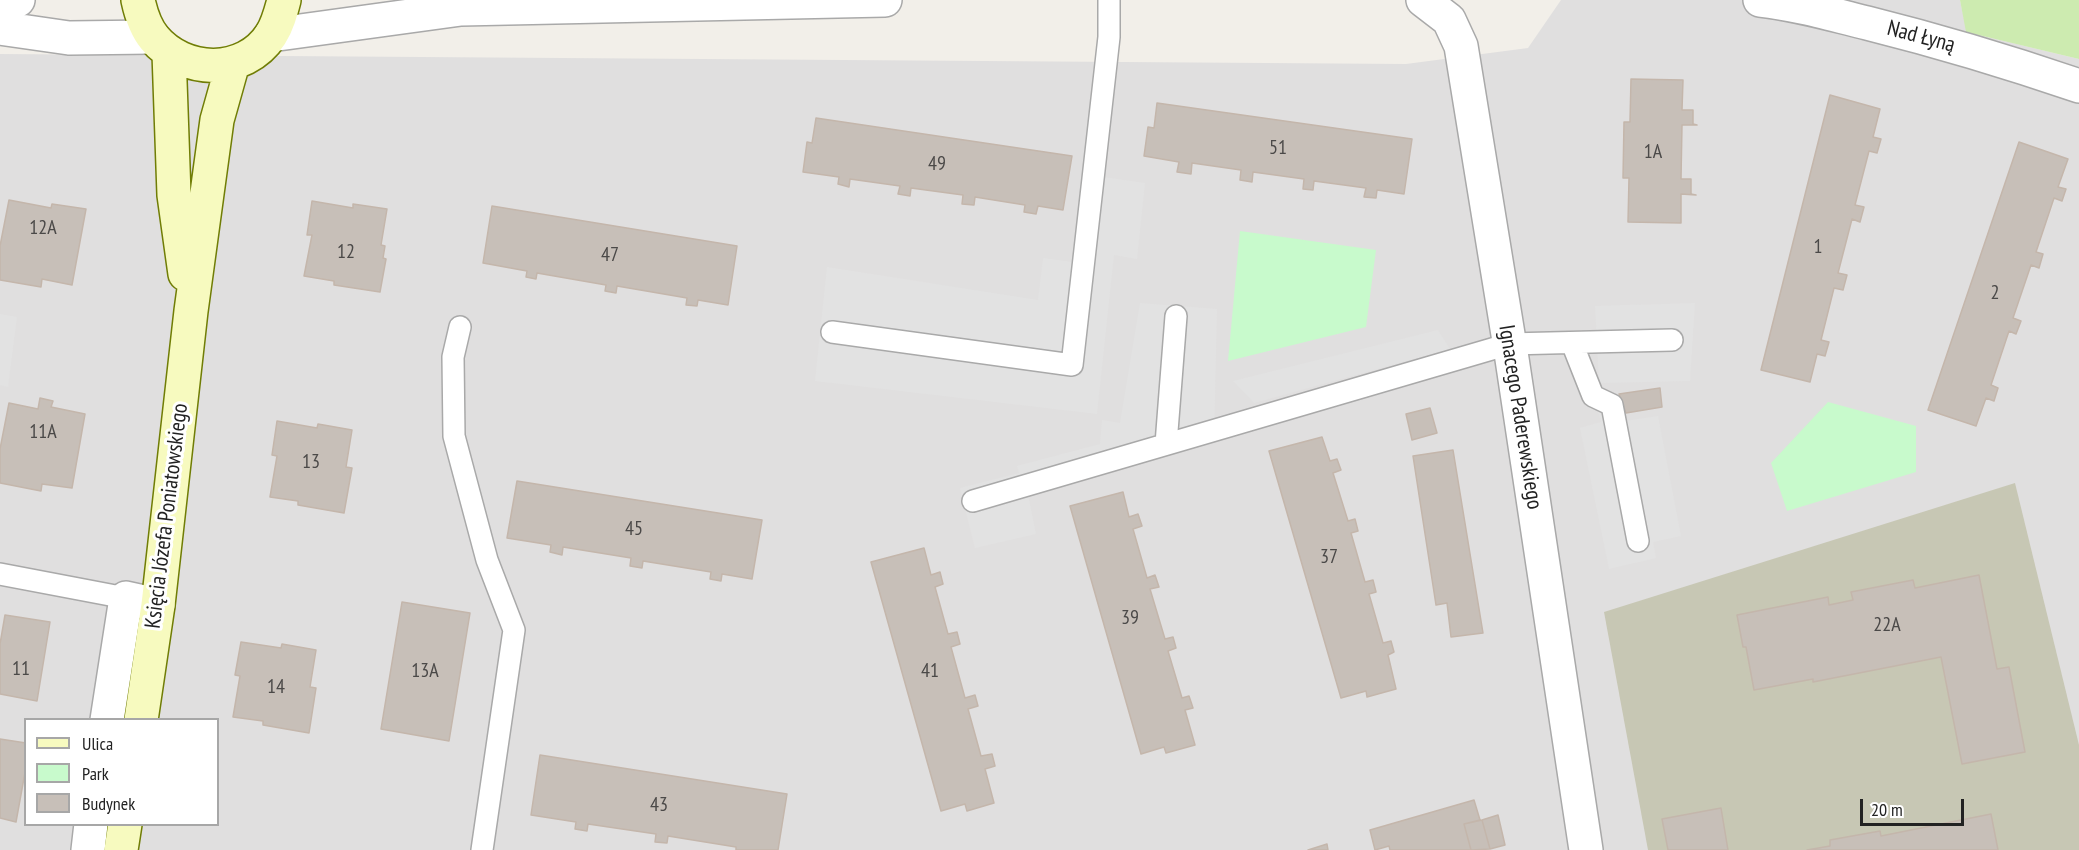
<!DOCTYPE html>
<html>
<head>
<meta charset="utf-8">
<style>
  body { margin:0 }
  #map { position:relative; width:2079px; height:850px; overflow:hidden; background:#f2efe9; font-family:"PT Sans Narrow",sans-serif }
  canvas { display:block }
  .legend { position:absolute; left:24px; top:718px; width:195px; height:108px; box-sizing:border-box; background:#fff; border:2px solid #a7a7a7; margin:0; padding:8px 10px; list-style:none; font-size:18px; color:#222 }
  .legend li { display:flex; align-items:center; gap:12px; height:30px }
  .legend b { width:30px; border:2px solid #a7a7a7 }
  .scale { position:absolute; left:1860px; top:799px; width:104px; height:27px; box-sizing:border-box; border:3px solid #222; border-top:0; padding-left:8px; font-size:18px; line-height:21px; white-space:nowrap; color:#222; -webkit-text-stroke:4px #fff; paint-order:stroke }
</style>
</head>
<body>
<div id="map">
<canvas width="2079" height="850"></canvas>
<ul class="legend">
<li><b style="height:8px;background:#f7fabf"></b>Ulica</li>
<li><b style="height:16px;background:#c8facc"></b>Park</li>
<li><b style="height:16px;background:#c7bfb8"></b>Budynek</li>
</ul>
<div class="scale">20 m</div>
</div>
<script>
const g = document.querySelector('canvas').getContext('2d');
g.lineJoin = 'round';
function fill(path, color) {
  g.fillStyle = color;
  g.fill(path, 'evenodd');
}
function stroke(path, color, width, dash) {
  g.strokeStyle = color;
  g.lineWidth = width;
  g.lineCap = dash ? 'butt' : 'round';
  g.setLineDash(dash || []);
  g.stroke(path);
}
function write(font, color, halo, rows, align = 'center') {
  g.font = font + ' "PT Sans Narrow",sans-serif';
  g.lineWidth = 6;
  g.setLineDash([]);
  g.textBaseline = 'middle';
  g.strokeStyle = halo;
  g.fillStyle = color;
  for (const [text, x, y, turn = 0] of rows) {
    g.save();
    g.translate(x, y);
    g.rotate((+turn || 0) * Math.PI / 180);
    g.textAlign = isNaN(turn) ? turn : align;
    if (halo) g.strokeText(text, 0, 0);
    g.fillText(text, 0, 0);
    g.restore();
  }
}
const residential = new Path2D(`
  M1561 0H1960L1967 32 2079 59V850H0V54L1406 64 1528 48ZM26 720H218V824H26Z`);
const construction = new Path2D(`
  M2015 483 2079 745V850H1648L1604 612Z`);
const grass = new Path2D(`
  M1960 0H2079V59L1966 32Z`);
const park = new Path2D(`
  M1240 231 1376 250 1366 327 1228 361Z
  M1828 402 1916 426V472L1787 511 1771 463Z`);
const parking = new Path2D(`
  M1083 174 1145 183 1137 259 1114 255 1097 414 815 381 827 267 1038 300 1043 258 1072 262Z
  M1140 303 1217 309 1214 440 1028 494 1036 534 975 548 960 488 1019 473 1017 466 1100 444 1102 420 1120 423Z
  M1695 303 1690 381 1599 383 1595 306Z
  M0 314 17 317 8 387 0 385Z
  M1438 330 1450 349 1254 403 1233 381Z
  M1619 394 1625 421 1658 416 1681 536 1653 542 1656 558 1609 569 1580 428 1601 422 1598 411 1590 409 1586 401Z`);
const building = new Path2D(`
  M1631 79 1683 80 1682 110H1693V124L1697 125H1682L1681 179H1691V194L1696 195 1681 194V223L1628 222 1629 178H1623L1624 122H1630Z
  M1830 95 1880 109 1873 137 1881 139 1877 153 1869 151 1855 205 1864 207 1860 222 1852 219 1838 273 1847 275 1843 290 1834 288 1821 340 1829 342 1825 356 1817 354 1810 382 1761 370Z
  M1157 103 1412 139 1404 194 1377 190 1376 198 1364 197 1366 188 1314 181 1313 190 1303 189 1304 179 1253 172 1252 182 1240 180 1241 170 1192 163 1191 174 1177 172 1179 162 1144 156 1148 127 1154 128Z
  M816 118 1072 156 1063 210 1038 206 1036 214 1024 212 1025 205 975 197 974 205 962 204 963 195 911 188 910 196 898 194 900 186 850 179 849 187 838 184 839 177 803 172 807 142 812 143Z
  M2019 142 2068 159 2058 187 2066 189 2062 201 2054 198 2036 252 2043 254 2039 268 2031 265 2013 318 2021 321 2016 334 2009 331 1991 385 1998 388 1994 401 1986 398 1976 426 1928 410Z
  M9 200 51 208 52 204 86 209 72 285 42 279 41 287 0 280V246Z
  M312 201 353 208V204L387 209 381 245 385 246 383 258 386 259 380 292 334 285V281L304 276 312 235H307Z
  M492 206 737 246 728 305 698 300 697 306 686 305 687 298 617 286 616 293 605 291 606 285 537 273 536 279 526 277 527 271 483 263Z
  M1660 388 1662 407 1626 413 1619 394Z
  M40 398 53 401 51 407 85 414 72 488 42 484 41 491 0 483V449L9 403 38 409Z
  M1430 408 1437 433 1412 440 1406 414Z
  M277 421 317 428 318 424 352 430 346 467 352 468 344 513 298 505V501L270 497 277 456 272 455Z
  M1322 437 1330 461 1337 459 1341 470 1333 473 1348 521 1355 519 1358 531 1351 533 1365 582 1373 580 1376 592 1369 594 1383 643 1391 641 1394 652 1388 655 1396 689 1367 697 1366 691 1341 698 1269 451Z
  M1453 450 1483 633 1451 637 1447 603 1436 605 1413 456Z
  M517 481 762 520 752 579 722 574 721 581 710 579 711 572 643 561 642 568 630 566 631 558 563 547 562 555 550 552 551 545 507 538Z
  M1123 492 1129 517 1138 514 1142 526 1133 529 1147 578 1155 575 1159 587 1150 589 1165 639 1173 637 1176 648 1168 651 1182 698 1189 696 1193 708 1185 710 1195 745 1166 753 1164 747 1141 754 1070 506Z
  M924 548 931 575 940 572 943 584 935 587 948 634 957 632 960 644 951 647 965 698 975 695 978 706 968 709 981 756 992 754 995 766 985 769 994 803 967 811 965 804 941 811 871 562Z
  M1979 575 1997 669 2009 667 2025 752 1962 764 1941 657 1813 682V679L1754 690 1746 647H1743L1737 615 1828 597 1829 605 1853 600 1851 592 1913 580 1915 588Z
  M402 602 470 613 449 741 381 729Z
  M5 615 50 622 37 701 0 694V644Z
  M241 642 281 648 282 644 316 650 310 687 316 688 309 733 263 725V721L233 717 240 676 235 675Z
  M0 739 26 743V767L16 822 0 818Z
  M540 755 787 794 778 850H736V847L668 836 667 843 655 842 656 834 588 824 587 831 575 829 576 822 531 815Z
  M1474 800 1480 820 1464 824 1471 850H1390L1389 846 1375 850 1370 830Z
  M1721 808 1728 850H1668L1662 819Z
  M1991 814 1998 850H1807L1830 846V840L1880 831 1881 836Z
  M1498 815 1505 845 1490 849 1482 820Z
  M1482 820 1490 849 1471 850 1464 824Z
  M1327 844 1328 850H1308Z`);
const lane = new Path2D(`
  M460 327 453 357 454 436 487 560 514 630 482 850
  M832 332 1072 365 1109 37V0
  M1572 343 1593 396 1612 405 1638 541
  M1166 444 1176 316
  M973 501 1509 344 1672 340
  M0 574 126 598`);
const street = new Path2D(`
  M1423 0 1449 20 1461 46 1512 359 1586 850
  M1760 0C1796 4 1831 14 1867 23 1939 41 2009 62 2079 86
  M0 5 18 0
  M0 28 69 38 153 37
  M271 35 461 9 885 0
  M107 720 126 598 158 605
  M88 850 91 824`);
const secondary = new Path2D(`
  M138 0C141 14 145 27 154 38 184 74 244 76 271 35 278 24 281 12 284 0
  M169 53 174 195 185 274
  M141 720 158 605 191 311 217 120 233 63
  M121 850 125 824`);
const numberNames = [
  ["51",1278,148],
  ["1A",1653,152],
  ["49",937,164],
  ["12A",43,228],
  ["1",1818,247],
  ["12",346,252],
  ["47",610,255],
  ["2",1995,293],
  ["11A",43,432],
  ["13",311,462],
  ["45",634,529],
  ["37",1329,557],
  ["39",1130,618],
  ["22A",1887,625],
  ["11",21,669],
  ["13A",425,671],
  ["41",930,671],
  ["14",276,687],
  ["43",659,805]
];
const streetNames = [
  ["Nad Łyną",1921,37,15],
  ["Ignacego Paderewskiego",1520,417,81],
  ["Księcia Józefa Poniatowskiego",167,516,-83]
];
fill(residential, '#e0dfdf');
fill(construction, '#c7c7b4');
fill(grass, '#cdebb0');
fill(park, '#c8facc');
fill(parking, '#e2e2e2');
fill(building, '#c7bfb8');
stroke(building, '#c4b6ab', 1.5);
stroke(lane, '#a9a9a9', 24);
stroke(street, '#a9a9a9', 36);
stroke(secondary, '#707d05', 36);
stroke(lane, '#fff', 21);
stroke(street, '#fff', 33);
stroke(secondary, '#f7fabf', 33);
write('20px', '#4b4948', null, numberNames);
write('22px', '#222', '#fff', streetNames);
</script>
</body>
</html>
